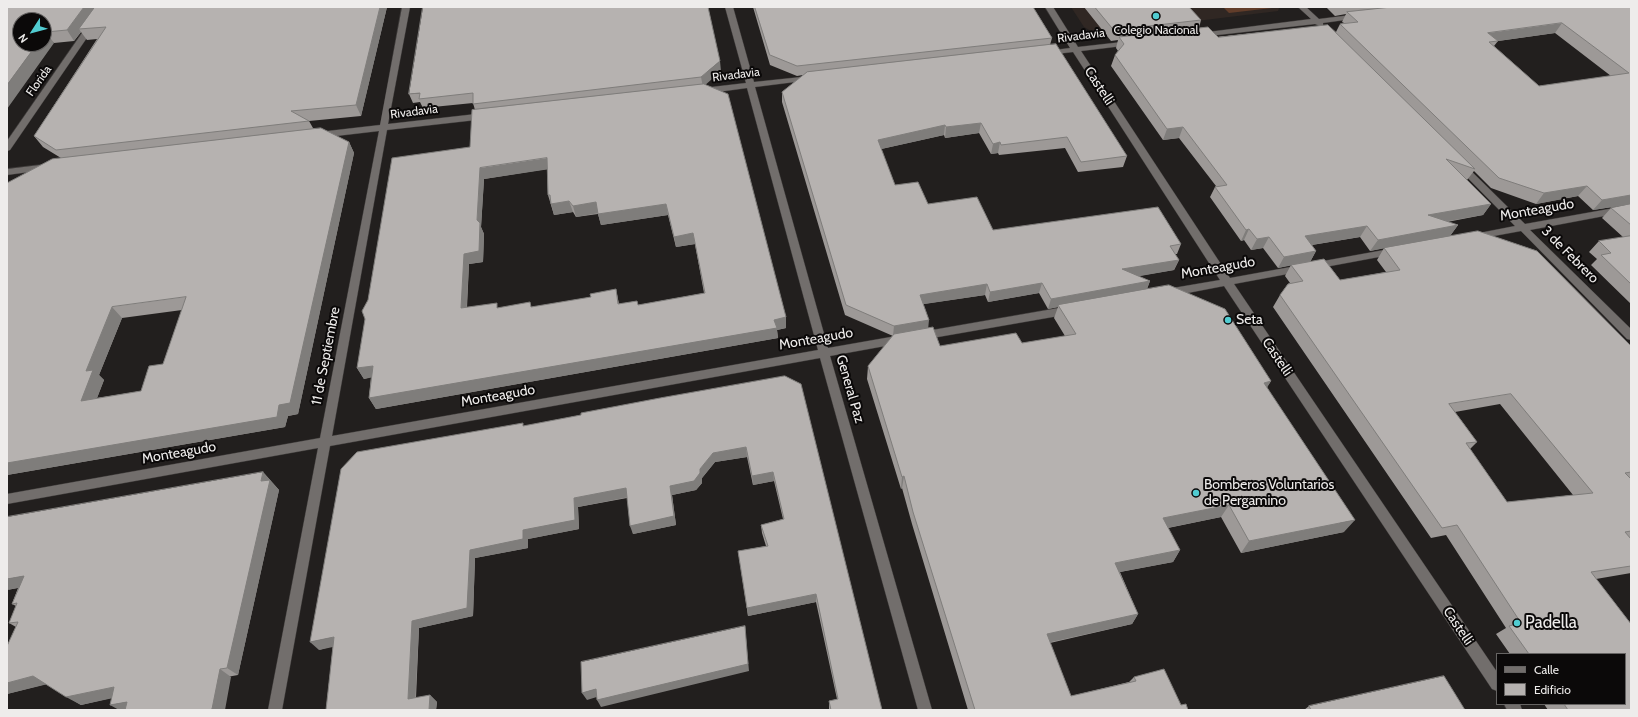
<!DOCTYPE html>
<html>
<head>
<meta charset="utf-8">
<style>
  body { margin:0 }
  #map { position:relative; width:1638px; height:717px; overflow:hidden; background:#221f1e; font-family:Cabin,sans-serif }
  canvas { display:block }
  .frame { position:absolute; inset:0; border:8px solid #eeeceb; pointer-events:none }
  .legend { position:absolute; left:1496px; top:653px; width:130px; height:52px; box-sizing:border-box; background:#0b0909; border:1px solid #666463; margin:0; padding:5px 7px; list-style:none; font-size:12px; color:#eeeceb }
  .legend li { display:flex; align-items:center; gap:8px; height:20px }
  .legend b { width:20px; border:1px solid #666463 }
  .north { position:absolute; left:12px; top:12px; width:40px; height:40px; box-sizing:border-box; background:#0b0909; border:1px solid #666463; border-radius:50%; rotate:234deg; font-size:11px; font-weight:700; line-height:16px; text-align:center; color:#eeeceb }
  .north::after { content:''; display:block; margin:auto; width:14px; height:18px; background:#51ccd1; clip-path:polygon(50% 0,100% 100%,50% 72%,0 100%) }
</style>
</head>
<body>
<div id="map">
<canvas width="1638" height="717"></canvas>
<div class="frame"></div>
<ul class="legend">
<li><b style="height:5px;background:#726e6c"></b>Calle</li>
<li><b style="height:11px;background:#b6b2b0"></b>Edificio</li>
</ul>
<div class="north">N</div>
</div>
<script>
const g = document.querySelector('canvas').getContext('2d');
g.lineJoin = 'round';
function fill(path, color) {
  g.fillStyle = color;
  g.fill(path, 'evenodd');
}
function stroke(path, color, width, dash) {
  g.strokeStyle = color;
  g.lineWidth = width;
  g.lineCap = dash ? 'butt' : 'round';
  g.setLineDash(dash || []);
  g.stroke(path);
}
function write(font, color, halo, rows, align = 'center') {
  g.font = font + ' Cabin,sans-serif';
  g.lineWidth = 4;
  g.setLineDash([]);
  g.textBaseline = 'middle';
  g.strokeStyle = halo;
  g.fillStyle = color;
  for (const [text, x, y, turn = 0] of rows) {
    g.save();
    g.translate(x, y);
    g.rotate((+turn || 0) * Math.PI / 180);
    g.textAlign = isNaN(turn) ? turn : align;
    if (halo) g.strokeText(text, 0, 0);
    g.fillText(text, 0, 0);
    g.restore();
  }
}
const built = new Path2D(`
  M1071 7H1278L1279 8 1278 11 1099 33 1091 31 1084 27Z`);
const green = new Path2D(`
  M1223 7H1271L1272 8 1229 13Z`);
const minor = new Path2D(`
  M100 7H108L10 150 7 151V141Z
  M402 7H410L388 124 485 113 489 116 485 119 387 130 332 436 818 350 747 88 703 94 699 91 703 88 746 83 725 7H733L754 82 811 76 815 78 811 80 755 87 828 348 902 335 906 336 907 339 906 342 902 343 830 356 932 710H918L820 358 330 446 282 710H268L318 448 7 504V494L320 438 379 131 319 138 315 135 319 132 380 125Z
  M1045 7H1053L1078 47 1131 41 1135 43 1131 45 1081 51 1230 278 1395 248 1399 249 1400 251 1395 254 1234 284 1497 672V691L1492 689 1224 286 1167 297 1163 296 1162 293 1163 290 1167 289 1220 280 1073 52 1047 55 1043 53 1047 51 1070 48Z
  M1298 7H1306L1319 19 1359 14 1363 16 1359 18 1323 23V26H1320L1315 24 1200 37 1196 35 1200 33 1311 19Z
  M1460 162 1463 163 1525 224 1631 205V211L1530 230 1631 329V340L1627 339 1521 231 1472 240 1469 239 1467 237 1469 235 1515 226 1457 167 1455 165 1457 163Z
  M48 164 53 167 51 169 7 175V169Z
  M1070 306 1074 307 1075 310 1074 313 1070 314 921 340 917 339 916 336 917 333 921 332Z
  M1504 704H1520L1522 710H1507Z`);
const wall = new Path2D(`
  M7 7H387L361 116 309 121 313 128 349 142 354 153 298 414 288 416 285 427 7 475V183L61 158 43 147 34 136 97 39 87 40 81 32 74 41 54 43ZM182 310 163 364 141 391 97 398 104 380 99 375 122 318Z
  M753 7H1033L1052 38 1050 45 1127 156 1123 167 1078 172 1065 148 999 155 998 153 991 154 979 133 945 138 944 135 881 149 895 185 928 204 993 230 1181 244 1177 254H1175L1179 260 1174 270 1138 276 1150 281 1147 289 1271 381 1267 387 1344 532 1241 553 1221 517 1168 528 1180 550 1173 562 1120 572 1138 614 1132 624 1050 643 1071 696 1129 682 1134 677 1188 710H968L912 524 902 488 901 489 867 379 868 366 893 336 845 315 782 102V92L803 75 797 76 770 65ZM1039 293 1048 309 1058 307 1054 318 1065 336 1022 343 940 346 928 328 923 304 985 295 988 302Z
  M1084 7H1189L1201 20 1199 28 1208 27 1218 37 1328 25 1336 32 1340 24 1344 23 1342 22 1346 14 1335 16 1326 7H1631V204L1593 210 1578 196 1536 204 1491 188 1474 171 1467 180H1466L1491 204 1483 215 1447 222 1458 225 1450 236 1386 248 1478 231 1537 251 1631 346V538H1630L1631 539V573L1596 579 1631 624V710H1548L1544 704H1625V654H1510L1496 634 1506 628 1446 535 1431 538 1273 307 1280 295 1288 284 1290 283 1285 276 1291 265 1278 268 1263 248 1251 250 1244 240 1241 241 1210 197 1215 187 1216 186 1179 138 1163 140 1111 66 1115 55 1118 51 1116 48 1118 40 1111 41ZM1555 33 1611 76 1539 86 1494 46 1498 41ZM1360 237 1370 251 1384 248 1377 260 1386 272 1340 280 1324 259 1310 262 1316 251 1312 245ZM1500 404 1573 495 1507 502 1470 449 1477 442 1455 412Z
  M721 71 705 84 786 317V328L777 330 778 338 376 409 369 398 371 377 364 379 357 368 470 147 475 110 473 103 423 108 420 102 413 103 409 94ZM547 169 548 195 554 215 573 212 576 217 598 214 601 225 668 215 676 247 695 244 704 293 638 305 637 301 619 304 616 289 591 297 532 307 499 308H467L469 264 483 262 484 234 481 227 484 179Z
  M1631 204V304L1591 265 1597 259 1589 252 1599 241 1623 237 1602 218 1611 208Z
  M785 376 882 710H829V701L837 699 816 602 748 616 738 551 766 546 762 533 761 525 783 519 774 481 753 485 747 457 715 462 702 478V483L696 490 672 495 676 525 633 534 627 498 578 507 579 529 528 539V548L475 558 473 616 419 628 416 698 430 695 437 702 436 710H326L333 646 319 650 524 426 581 415Z
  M263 472 279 490 238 675 111 698 81 705 46 684 7 694 16 627 9 623 16 606 12 604 18 588 7 590Z
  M1309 706 1465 710H1304Z`);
const shadedWall = new Path2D(`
  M84 7H99L79 29 81 32 74 41 67 30Z
  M380 7H387L361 116 356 105Z
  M1562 23 1555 33 1498 41 1488 33Z
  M46 32 54 43 7 109V85L37 44H44V34Z
  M720 61 721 71 703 87 701 77Z
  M981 123 979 133 945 138 946 127Z
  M945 125 944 135 877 150 878 140Z
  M1183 127 1179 138 1163 140 1167 129Z
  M349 142 354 153 298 414 288 416 285 427 7 475V463L279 405Z
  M1000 142 998 153 991 154 993 144Z
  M547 158 550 169 484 179 481 227 484 234 483 262 469 264 466 319 461 308 464 254 477 220 480 168Z
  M1587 186 1578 196 1536 204 1544 193Z
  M1631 195V204L1593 210 1602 200Z
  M569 201 573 212 554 215 551 204Z
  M596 202 599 213 576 217 573 206Z
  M666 204 668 215 601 225 598 214Z
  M1491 204 1483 215 1420 226 1428 215Z
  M1458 225 1450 236 1370 251 1378 240Z
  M1367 226 1360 237 1299 247 1305 236Z
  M1249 229 1244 240 1241 241 1246 230Z
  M693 233 695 244 676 247 674 237Z
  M1269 237 1263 248 1251 250 1257 239Z
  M1316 251 1310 262 1278 268 1284 257Z
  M1179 260 1174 270 1118 280 1122 269Z
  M1150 281 1146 291 1058 305V307L1048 309 1051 299Z
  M1042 283 1039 293 988 302 990 292Z
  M987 284 985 295 918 305 920 295Z
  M616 289 618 300 621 315 618 304Z
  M112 307 122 318 99 375 104 380 92 411 81 401 86 371Z
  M786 317V328L777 330 778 338 376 409 369 398Z
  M929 320 928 330 893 336 894 326Z
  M373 366 379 376 364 379 357 368Z
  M1271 381 1263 394 1264 383Z
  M746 447 747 457 715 462 702 478V483L696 490 672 495 676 525 633 534 630 526 670 486 700 469 713 453Z
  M263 472 279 490 238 675 227 668Z
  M773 472 774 481 753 485 752 476Z
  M904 476 902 488 901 489 902 477Z
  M626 488 629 497 578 507 579 529 528 539V548L475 558 473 616 419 628 415 706 408 699 412 621 470 550 523 530 574 498Z
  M1229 505 1221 517 1157 530 1163 518Z
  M1355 520 1344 532 1241 553 1249 541Z
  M1180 550 1173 562 1109 574 1115 563Z
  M24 576 37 584 7 590V579Z
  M816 594V602L748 616 747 608Z
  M1138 614 1132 624 1042 644 1047 634Z
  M745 626 749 671 601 707 597 700Z
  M334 637 342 645 319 650 310 642Z
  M220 669 231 677 225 710H210Z
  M33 676 48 684 7 694V683Z
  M114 687 127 695 81 705 66 697Z
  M596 689 600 696 587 700 582 693Z
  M430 695 437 702 436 710H429Z
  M127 702 135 710H119L110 705Z`);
const building = new Path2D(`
  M7 7H84L67 30 46 32 44 34V20H20V44H37L7 85Z
  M95 7H380L356 105 291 111 309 121 56 150 34 136 106 27 79 29Z
  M423 7H708L720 61 701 77 473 104V93L419 99 420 93 409 94Z
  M755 7H1033L1052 38 797 66 770 55Z
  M1095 7H1189L1201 20 1114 30Z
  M1392 7H1631V195L1602 200 1587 186 1544 193 1499 178 1340 24 1358 22 1347 12ZM1562 23 1629 73 1539 86 1489 42 1498 41 1488 33Z
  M1328 25 1475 169 1446 159 1491 204 1428 215 1458 225 1378 240 1367 226 1305 236 1316 251 1284 257 1269 237 1257 239 1249 229 1246 230 1215 187 1227 185 1183 127 1167 129 1115 55 1124 44 1119 37 1208 27 1218 37Z
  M1056 44 1127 156 1081 162 1067 137 1001 145 1000 142 993 144 981 123 946 127 945 125 878 140 895 185 918 182 928 204 977 197 993 230 1158 207 1181 244 1170 246 1179 260 1122 269 1150 281 1051 299 1042 283 990 292 987 284 920 295 929 320 894 326 846 305 782 92 807 72Z
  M704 84 728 94 786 317 774 320 777 328 369 398 373 366 357 368 365 319 362 311 368 300 392 158 470 147 472 110ZM547 158 548 195H550L551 204 569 201 573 206 596 202 598 214 666 204 674 237 693 233 705 293 638 305 637 301 618 304 616 289 590 294 591 297 531 307 530 302 497 308V303L461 308 464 254 479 251 480 223 477 220 480 168Z
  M321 128 349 142 290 403 279 405 277 417 7 463V183L52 159ZM186 297 163 364 149 366 141 391 81 401 93 370 86 371 112 307Z
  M1631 204V225L1611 208Z
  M1478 231 1537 251 1631 346V472L1625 473 1631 479V531L1625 532 1631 539V566L1591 572 1631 624V710H1568L1564 704H1625V654H1529L1509 626 1521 623 1457 525 1442 528 1280 295 1288 284 1303 281 1291 265 1324 259 1340 280 1400 270 1384 248ZM1511 394 1593 493 1507 502 1466 443 1477 442 1449 404Z
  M1631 236V284L1601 255 1611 253 1599 241Z
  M1169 285 1225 309 1271 381 1264 383 1355 520 1249 541 1229 505 1163 518 1180 550 1115 563 1138 614 1047 634 1071 696 1136 681 1134 677 1164 669 1181 705 1186 704 1188 710H975L913 512 904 476 902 477 868 366 894 334 933 327 940 346 1016 333 1022 343 1076 334 1058 305Z
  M785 376 801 384 882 710H831L829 701 838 699 816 594 747 608 738 551 768 546 761 525 784 519 773 472 752 476 746 447 713 453 700 469V473L694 481 670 486 674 516 630 526 626 488 574 498 575 520 523 530V539L470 550 467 608 412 621 408 699 430 695 429 710H326L334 637 310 642 341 469 357 452 523 423V426L581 415V413L660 398Z
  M263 472 261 481 270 480 227 668 220 669 212 709 210 710H125L127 702 110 705 114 687 66 697 33 676 7 683V646L18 622 9 623 17 603 12 604 24 576 7 579V517Z
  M745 626 748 664 597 700 596 689 582 693 581 662Z
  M1444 676 1465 710H1311L1309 706Z`);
const markers = [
  [1156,16,4,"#51ccd1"],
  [1228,320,4,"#51ccd1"],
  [1196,493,4,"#51ccd1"],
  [1517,623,4,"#51ccd1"]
];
const farPoinames = [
  ["Colegio Nacional",1156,30]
];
const farStreetnames = [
  ["Rivadavia",1081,36,-7],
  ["Rivadavia",736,75,-7],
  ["Florida",39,81,-55],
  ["Rivadavia",414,112,-7]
];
const streetNames = [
  ["Castelli",1099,86,57],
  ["Monteagudo",1537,210,-10],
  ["3 de Febrero",1570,255,45],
  ["Monteagudo",1218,268,-10],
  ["Monteagudo",816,339,-10],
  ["11 de Septiembre",326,356,-79],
  ["Castelli",1277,357,56],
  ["General Paz",850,389,74],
  ["Monteagudo",498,396,-10],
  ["Monteagudo",179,453,-10],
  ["Castelli",1458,626,56]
];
const poiNames = [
  ["Seta",1236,320],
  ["Bomberos Voluntarios",1204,485],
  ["de Pergamino",1204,501]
];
const nearPoinames = [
  ["Padella",1525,623]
];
fill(built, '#302723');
fill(green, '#623d2a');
stroke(minor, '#3e3b3a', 1);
fill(minor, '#726e6c');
fill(wall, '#9d9997');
fill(shadedWall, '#7f7d7b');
fill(building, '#b6b2b0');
stroke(building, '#7f7d7b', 1);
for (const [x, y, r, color] of markers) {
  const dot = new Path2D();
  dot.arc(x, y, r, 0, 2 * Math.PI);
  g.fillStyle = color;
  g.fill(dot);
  stroke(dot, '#0b0909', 1.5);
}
write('12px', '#eeeceb', '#0b0909', farPoinames);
write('12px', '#eeeceb', '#0b0909', farStreetnames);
write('14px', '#eeeceb', '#0b0909', streetNames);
write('14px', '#eeeceb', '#0b0909', poiNames, 'left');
write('17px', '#eeeceb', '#0b0909', nearPoinames, 'left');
</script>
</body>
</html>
